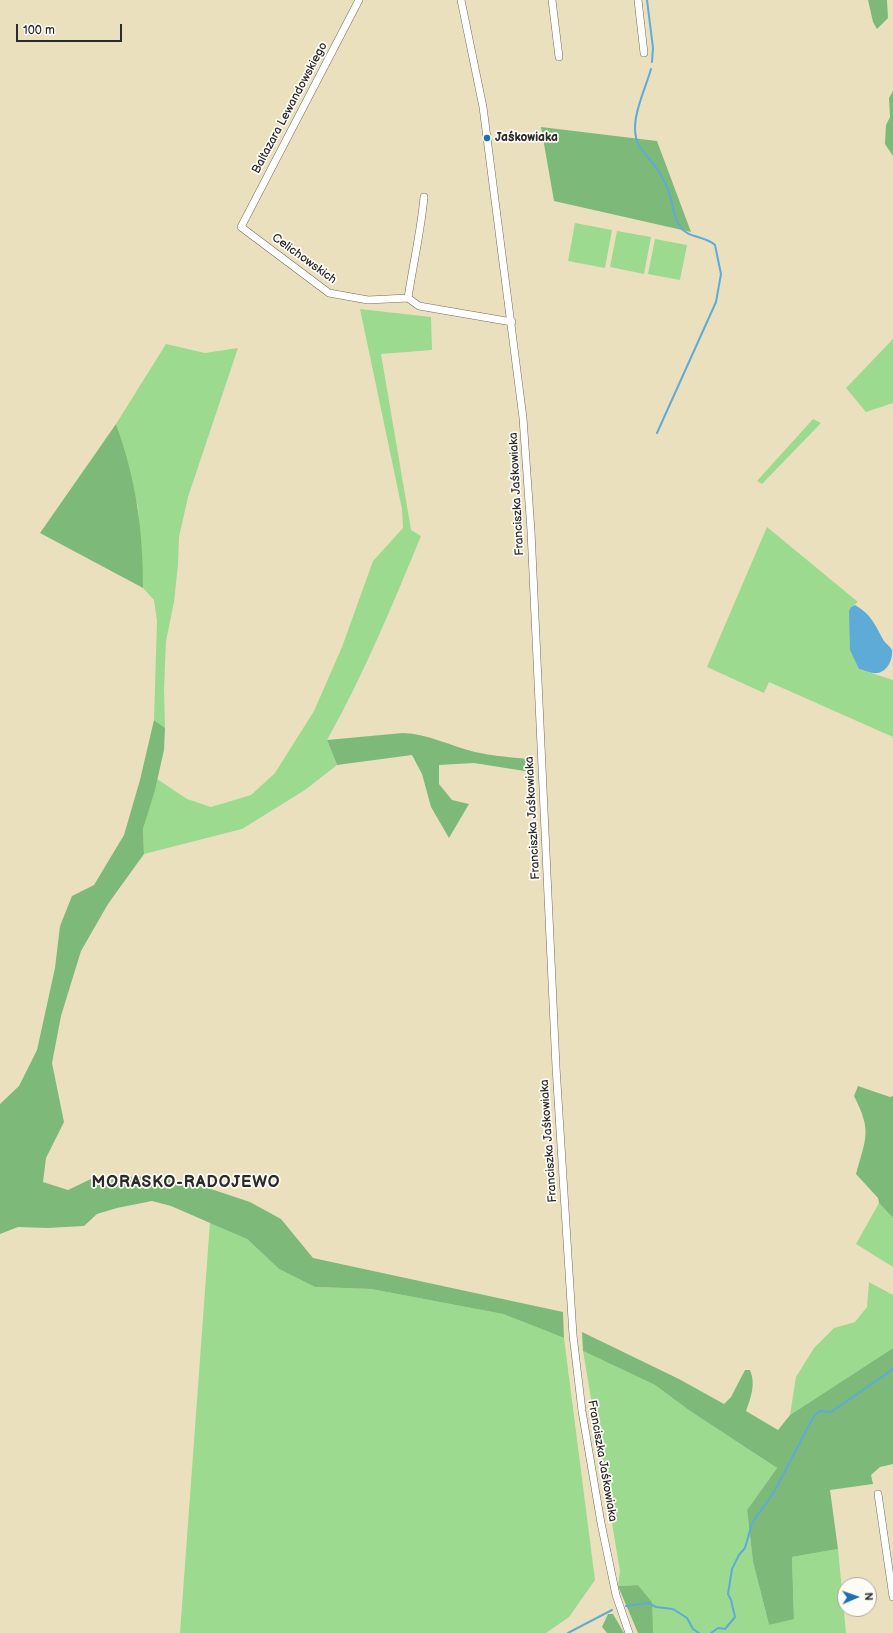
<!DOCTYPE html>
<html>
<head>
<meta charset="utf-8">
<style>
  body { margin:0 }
  #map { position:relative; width:893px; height:1633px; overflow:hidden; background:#ebe0bd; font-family:"Balsamiq Sans",sans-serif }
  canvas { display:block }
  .north { position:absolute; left:837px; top:1577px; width:40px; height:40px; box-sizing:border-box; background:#fdfcf7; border:1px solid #a9a8a5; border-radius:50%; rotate:88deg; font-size:11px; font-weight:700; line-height:16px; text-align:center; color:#2b2b2b }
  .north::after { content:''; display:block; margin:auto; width:14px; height:18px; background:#1f6fb2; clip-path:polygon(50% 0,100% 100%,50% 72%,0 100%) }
  .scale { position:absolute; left:16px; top:24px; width:106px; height:18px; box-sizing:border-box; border:2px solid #2b2b2b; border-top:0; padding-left:5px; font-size:12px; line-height:14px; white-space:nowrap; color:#2b2b2b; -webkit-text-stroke:3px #fdfcf7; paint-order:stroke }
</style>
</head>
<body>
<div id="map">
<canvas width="893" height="1633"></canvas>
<div class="north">N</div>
<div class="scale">100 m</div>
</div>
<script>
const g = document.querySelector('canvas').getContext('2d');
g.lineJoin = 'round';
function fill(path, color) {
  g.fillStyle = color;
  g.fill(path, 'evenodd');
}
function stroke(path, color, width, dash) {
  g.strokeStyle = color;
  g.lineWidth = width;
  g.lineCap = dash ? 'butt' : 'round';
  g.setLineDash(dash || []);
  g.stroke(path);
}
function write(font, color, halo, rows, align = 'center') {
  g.font = font + ' "Balsamiq Sans",sans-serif';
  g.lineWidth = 3.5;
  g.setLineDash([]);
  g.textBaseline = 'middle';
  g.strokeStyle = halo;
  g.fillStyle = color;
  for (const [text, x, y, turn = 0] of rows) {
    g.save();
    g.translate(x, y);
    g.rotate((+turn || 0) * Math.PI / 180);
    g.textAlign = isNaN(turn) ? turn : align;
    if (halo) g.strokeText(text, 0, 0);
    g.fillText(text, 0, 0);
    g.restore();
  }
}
const green = new Path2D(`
  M575 223 612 230 605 268 568 261Z
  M617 231 651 237 644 274 610 267Z
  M655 239 687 245 680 280 648 274Z
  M360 309 431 317 432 350 381 354 411 530 421 536C392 606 364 674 327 740L337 765 305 790 242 829 144 854 143 829 157 779 187 799 211 807 251 795 275 773 314 711 342 647 373 561 403 528 402 509Z
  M893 339V403L866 412 846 388Z
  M166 344 205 353 238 348 188 497 179 537 178 565 174 602 166 641 164 689 165 728 154 720 157 621 154 600 143 588 138 507 116 424Z
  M813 419 821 423 762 484 757 481Z
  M767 527 858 602 851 607 859 669 893 680V737L769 682 764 693 707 667Z
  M879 1203 893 1218V1267L856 1244Z
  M210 1222 247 1239 279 1269 315 1287 371 1289 503 1314 564 1338 595 1580 569 1617 546 1633H180Z
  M869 1282 893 1295V1348L790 1415 796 1377 814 1348 834 1328 855 1322 867 1307Z
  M583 1351 655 1385 690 1411 777 1468 747 1510 753 1562 769 1625 794 1618 792 1557 838 1549 846 1633H652V1602L638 1585 618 1586 620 1571Z`);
const forest = new Path2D(`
  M868 0H887L888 18 877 29 873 22Z
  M893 91V156L885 144 886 125 890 117 889 98Z
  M541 127 657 141 691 232 554 201Z
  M116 424C136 480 143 528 143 588L40 533Z
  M154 720 165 728 164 750 155 790 143 829 144 854 108 904 81 951 61 1016 52 1063 64 1122 46 1158 43 1182 68 1190 93 1178 156 1176 208 1188 250 1202 281 1219 313 1258 563 1312 564 1338 503 1314 371 1289 315 1287 279 1269 247 1239 171 1206 152 1201 117 1208 97 1214 84 1226 47 1228 18 1227 0 1234V1104L19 1086 37 1050 55 968 60 926 72 896 94 885 124 835 140 780Z
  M403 733C428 734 451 746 475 752 492 756 510 757 528 759L531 772 474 763 439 765V784L452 800 469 804 449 838 431 807 422 774 412 755 337 765 327 740Z
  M858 1086 890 1097 893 1096V1218L879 1203 878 1198 856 1174C866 1138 872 1131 854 1096Z
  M582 1332 679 1379 724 1404 731 1397 745 1370H750C756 1384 751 1397 746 1411L778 1430 790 1415 893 1348V1464L880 1467 871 1475 873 1484 830 1490 838 1549 792 1557 794 1619 769 1625 753 1562 747 1510 777 1468 690 1411 655 1385 583 1351Z
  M638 1585 652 1602 653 1633H638L618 1586Z
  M608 1614H613L624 1633H607L602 1627Z`);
const water = new Path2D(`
  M855 605C872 615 875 625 884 641 886 644 890 646 892 650 893 660 887 672 877 673 872 674 864 670 859 669L850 650 849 611 851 607Z`);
const stream = new Path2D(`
  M647 0 653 48 652 62
  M651 69C645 91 626 126 640 147 651 162 659 168 667 187 673 199 672 216 680 227 688 238 706 236 715 245L721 274 716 302 657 433
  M626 1606 648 1603 656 1607 673 1609 687 1618 693 1629 699 1633
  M568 1633 612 1610
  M711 1633 718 1628 725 1629 735 1617 731 1600 728 1594 732 1569 739 1555 745 1548 752 1523 774 1492 814 1416 820 1411 831 1412 893 1369`);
const minor = new Path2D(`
  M359 0 241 227 329 293 368 300 408 298 419 306 512 322
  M461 0 483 107 523 418 531 531 556 1067 573 1335 582 1411 601 1523 616 1595 629 1633
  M552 0 559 57
  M638 0 644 53
  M408 298C413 264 421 231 424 197
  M878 1494 893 1597`);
const markers = [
  [487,138,4,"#1f6fb2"]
];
const streetNames = [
  ["Baltazara Lewandowskiego",290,108,-62],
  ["Celichowskich",304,259,36],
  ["Franciszka Jaśkowiaka",517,494,-93],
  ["Franciszka Jaśkowiaka",533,818,-93],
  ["Franciszka Jaśkowiaka",549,1141,-94],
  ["Franciszka Jaśkowiaka",602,1461,80]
];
const poiNames = [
  ["Jaśkowiaka",495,138]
];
const districtNames = [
  ["MORASKO-RADOJEWO",186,1183]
];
fill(green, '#9cda8f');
fill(forest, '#7dba7a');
fill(water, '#5fabd8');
stroke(stream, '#5fabd8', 2);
stroke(minor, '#6e6a5e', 8);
stroke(minor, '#fff', 7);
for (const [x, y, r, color] of markers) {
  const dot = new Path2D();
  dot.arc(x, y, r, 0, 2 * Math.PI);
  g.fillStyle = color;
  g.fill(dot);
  stroke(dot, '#fdfcf7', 1.5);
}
write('12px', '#2b2b2b', '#fdfcf7', streetNames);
write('bold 12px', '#2b2b2b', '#fdfcf7', poiNames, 'left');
g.letterSpacing = '1px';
write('bold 16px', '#2b2b2b', '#fdfcf7', districtNames);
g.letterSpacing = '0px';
</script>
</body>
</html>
